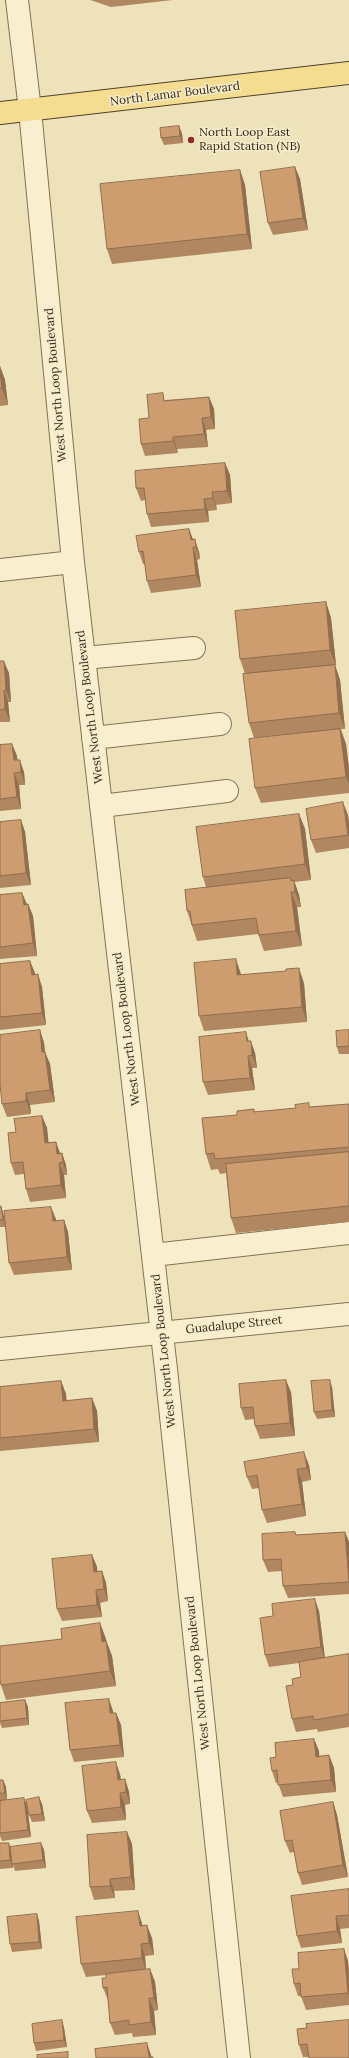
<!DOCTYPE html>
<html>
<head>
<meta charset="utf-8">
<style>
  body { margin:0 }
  canvas { display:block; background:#eee2bb }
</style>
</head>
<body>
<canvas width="349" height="2058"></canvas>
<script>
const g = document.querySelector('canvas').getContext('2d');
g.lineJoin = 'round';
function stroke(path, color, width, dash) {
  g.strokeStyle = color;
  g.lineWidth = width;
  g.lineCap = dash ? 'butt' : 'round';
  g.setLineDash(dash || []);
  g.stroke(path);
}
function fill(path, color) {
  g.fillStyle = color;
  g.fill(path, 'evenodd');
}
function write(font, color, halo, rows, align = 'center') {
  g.font = font + ' Lora,serif';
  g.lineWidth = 3;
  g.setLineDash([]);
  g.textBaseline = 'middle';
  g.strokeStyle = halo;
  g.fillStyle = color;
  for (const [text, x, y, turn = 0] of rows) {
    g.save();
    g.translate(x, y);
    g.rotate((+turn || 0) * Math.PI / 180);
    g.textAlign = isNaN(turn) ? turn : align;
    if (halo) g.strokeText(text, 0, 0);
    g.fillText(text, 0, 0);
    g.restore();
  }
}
const minor = new Path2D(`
  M17 0 30 110 73 562 166 1369 239 2058
  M0 570 73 562
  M84 658 194 648
  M93 738 220 724
  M101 806 227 791
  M153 1255 349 1233
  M0 1349 349 1314`);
const major = new Path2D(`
  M0 113 349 73`);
const wall = new Path2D(`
  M90 0H173L111 7Z
  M179 126 182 134 183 143 164 145 161 138Z
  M295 167 300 179 308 230 273 235 268 223Z
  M240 170 245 185 252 249 112 264 107 249Z
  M0 366 5 380 8 405 0 406Z
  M209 397 214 409 215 429 206 430 208 447 177 449 178 453 145 456 141 444 149 418 165 400Z
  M225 463 230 475 232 503 216 505 217 510 208 511 209 522 151 527 147 514 145 500 141 501 136 488Z
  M189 529 193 540 199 552 200 559 197 560 201 587 151 593 147 581 145 564H143L139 552Z
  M326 602 331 618 336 665H335L340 680 345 729H341L346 744 349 768V793L261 803 255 788 304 733 254 738 249 723 245 674 240 659Z
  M0 661 9 673 11 702H8L10 722H0Z
  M12 744 17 756V760L24 772 25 785H19L21 809 0 811V745Z
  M299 814 305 829 311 880 294 882 299 895 301 907H297L302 946 264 951 258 934 197 941 187 911 206 887 203 877Z
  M348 815 349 824V848L316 853 311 840Z
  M21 820 25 832 31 885 0 888V822Z
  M22 893 27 904H28L33 916 37 956 0 959V895Z
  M30 961 35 974 42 987 46 1025 0 1030V964Z
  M241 975 304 983 307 1022 204 1031 199 1016Z
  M40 1030 44 1043 45 1052 50 1064 55 1102 30 1105 31 1114 7 1117 2 1104Z
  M349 1030V1054H339L337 1047Z
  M249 1041 255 1053 257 1068H252L255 1090 208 1095 203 1082Z
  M349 1104V1222L236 1233 231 1218 226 1173 220 1174 218 1169 211 1170 206 1154 237 1115 254 1109 255 1112Z
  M42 1116 47 1128 48 1142H56L60 1153H62L66 1165 67 1175H64L66 1198 30 1202 26 1189 24 1174 15 1175 11 1163 16 1132Z
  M0 1206H1L3 1213 6 1227H0Z
  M56 1219V1221L64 1220 68 1232 72 1270 14 1275 9 1263Z
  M61 1381 66 1394V1401L92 1398 97 1411 99 1442 0 1451V1387Z
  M332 1387 335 1417 317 1419 314 1412Z
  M291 1392 295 1436 260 1439 255 1426V1419L245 1420 241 1408Z
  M309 1465 311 1480 302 1482 306 1516 267 1523 262 1510 259 1488 252 1489 247 1477Z
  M295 1532 296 1535 345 1532 349 1542V1594L288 1598 283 1586 282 1571 268 1572 263 1560Z
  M92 1555 97 1567V1572L102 1571 106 1583 108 1601 100 1603 102 1617 62 1621 57 1609Z
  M319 1611 325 1658 349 1654V1727L318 1732 317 1729 296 1732 292 1719 293 1685 301 1677 299 1663 269 1667 265 1655Z
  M100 1623 112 1656 116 1686 6 1700 1 1685 62 1639Z
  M25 1700 28 1707 29 1725 2 1728 0 1723V1703Z
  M113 1711V1713H116L121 1725 124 1757 74 1762 70 1750Z
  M314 1739 319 1751V1756L329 1755 334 1768 336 1792 283 1797 278 1783H276L272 1771 276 1757Z
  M120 1774 121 1780 125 1779 129 1792 130 1804 125 1805 126 1820 92 1823 87 1811Z
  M0 1780H3L6 1787 7 1800 0 1801Z
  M39 1797 42 1804 45 1821 32 1822 29 1815Z
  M0 1801 27 1805 31 1837 2 1841 0 1836Z
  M333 1802 337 1815 348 1877 302 1885 298 1873 294 1852 290 1853 285 1841Z
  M127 1832 132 1844 135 1890 114 1891 115 1898 94 1900 90 1887Z
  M0 1843 11 1848 41 1843 44 1850 46 1868 15 1871 13 1865V1868L0 1869Z
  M349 1889V1928L340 1929 342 1943 301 1948 297 1936Z
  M37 1914 39 1921 42 1949 12 1952 10 1944Z
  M142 1923V1926L152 1938 154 1955 145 1956 146 1970 150 1969 155 1982 158 2010 154 2011 156 2035 133 2037 132 2033 115 2035 110 2023 108 2000 103 1988 106 1978V1975L86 1977 81 1964Z
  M344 1949 348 1961 349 1968V2005L306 2010 301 1996H298L294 1984 299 1969Z
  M62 2020 64 2028 67 2047 36 2051 34 2043Z
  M307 2028 309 2057H303L299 2045Z`);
const shadedWall = new Path2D(`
  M179 126 182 134 183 143 180 136Z
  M295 167 300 179 308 230 303 218Z
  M240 170 245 185 252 249 247 234Z
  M0 366 5 380 8 405 2 388Z
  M209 397 214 409 215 429 211 417Z
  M202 418 206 430 208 447 204 434Z
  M173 437 177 449 178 453 173 441Z
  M225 463 230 475 232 503 227 491Z
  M212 492 216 505 217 510 213 498Z
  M204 499 208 511 209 522 205 509Z
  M189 529 194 542 191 540Z
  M195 539 199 552 200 559 196 547Z
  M193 547 197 560 201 587 196 575Z
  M326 602 331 618 336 665 330 650Z
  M4 661 9 673 11 702 6 690Z
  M335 665 340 680 345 729 339 713Z
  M4 690 8 702 10 722 5 709Z
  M340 729 346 744 349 768V784L346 777Z
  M12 744 17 756 19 772 14 760Z
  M20 760 24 772 25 785 21 772Z
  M14 773 19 785 21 809 17 797Z
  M343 802 348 815 349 824V837Z
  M299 814 305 829 311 880 305 864Z
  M21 820 25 832 31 885 26 873Z
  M294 880 299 895 301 907 291 881 295 891Z
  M291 892 297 907 302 946 296 931Z
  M22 893 27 905H24Z
  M28 904 33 916 37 956 33 943Z
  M236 959 241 974 243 990 237 975Z
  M30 961 35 973 36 987 32 975Z
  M299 968 304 983 307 1022 302 1007Z
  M38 974 42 987 46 1025 42 1013Z
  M40 1030 44 1043 45 1052 50 1064 55 1102 50 1090 42 1052Z
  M246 1032 250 1045 247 1041Z
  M251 1041 255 1053 257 1068 252 1055Z
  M248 1056 252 1068 255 1090 250 1078Z
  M26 1093 30 1105 31 1114 26 1101Z
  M42 1116 47 1128 50 1155 45 1143Z
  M56 1142 60 1154H57Z
  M62 1153 66 1165 67 1175 63 1162Z
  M59 1163 64 1175 66 1198 61 1185Z
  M1 1206 3 1213 6 1227 3 1219Z
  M51 1207 56 1219 57 1233 53 1221Z
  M64 1220 68 1232 72 1270 67 1257Z
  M286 1380 291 1392 295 1436 290 1423Z
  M330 1380 332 1387 335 1417 332 1410Z
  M61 1381 66 1394 68 1413 63 1401Z
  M92 1398 97 1411 99 1442 94 1429Z
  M304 1452 309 1465 311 1480 307 1468Z
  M297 1469 302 1482 306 1516 302 1504Z
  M345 1532 349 1542V1582Z
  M92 1555 97 1567 99 1584 94 1572Z
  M102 1571 106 1583 108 1601 104 1589Z
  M96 1590 100 1603 102 1617 97 1605Z
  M315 1599 319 1611 325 1660 321 1647Z
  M100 1623 106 1639 108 1657 102 1642Z
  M106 1641 112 1656 116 1686 110 1671Z
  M109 1699 113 1711 114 1726 110 1713Z
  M25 1700 28 1707 29 1725 27 1718Z
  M116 1713 121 1725 124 1757 120 1745Z
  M314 1739 319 1751 320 1769 316 1757Z
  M329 1755 334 1768 336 1792 331 1780Z
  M116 1762 120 1774 122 1793 118 1780Z
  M125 1779 129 1792 130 1804 126 1792Z
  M3 1780 6 1787 7 1800 5 1793Z
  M120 1793 125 1805 126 1820 121 1807Z
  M39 1797 42 1804 45 1821 42 1814Z
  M24 1798 27 1805 31 1837 28 1830Z
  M333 1802 337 1815 348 1877 343 1865Z
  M127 1832 132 1844 135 1890 131 1877Z
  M9 1843 11 1850 13 1868 10 1860Z
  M41 1843 44 1850 46 1868 43 1860Z
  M110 1879 114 1891 115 1898 110 1886Z
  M138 1911 142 1923 144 1938 140 1926Z
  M37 1914 39 1921 42 1949 39 1942Z
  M336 1916 340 1929 342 1943 337 1931Z
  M147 1925 152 1938 154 1955 149 1943Z
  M141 1944 145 1956 146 1971 142 1958Z
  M344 1949 348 1961 349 1996 348 1993Z
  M150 1969 155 1982 158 2010 154 1998Z
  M149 1998 154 2011 156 2035 151 2022Z
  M62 2020 64 2028 67 2047 64 2040Z
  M147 2043 152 2058H149Z`);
const building = new Path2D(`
  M179 126 180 136 161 138 160 128Z
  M295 167 303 218 268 223 260 172Z
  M240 170 247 234 107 249 100 184Z
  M0 371 2 388H0Z
  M163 393 164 401 209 397 211 417 202 418 204 434 173 437V441L141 444 139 419 149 418 147 395Z
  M225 463 227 491 212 492 213 498 204 499 205 509 147 514 144 488H136L135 471Z
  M189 529 191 540 195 539 196 547H193L196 575 147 581 143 551 139 552 136 536Z
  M326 602 330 650 240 659 235 611Z
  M0 661H4L6 690H4L5 709 0 710Z
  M335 665 339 713 249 723 243 674Z
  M340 729 346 777 255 788 249 739Z
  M12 744 14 760H20L21 772 14 773 17 797 0 799V745Z
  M343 802 348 835 311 840 306 809Z
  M299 814 305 864 203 877 196 827Z
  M21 820 26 873 0 876V822Z
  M290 878 291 881 294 880 295 892H291L296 931 259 935 256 918 192 925 190 911H187L185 890Z
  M22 893 24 905 28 904 33 943 0 947V895Z
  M236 959 237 975 286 971V969L299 968 302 1007 199 1016 194 963Z
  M30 961 32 975 38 974 42 1013 0 1017V964Z
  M40 1030 42 1052H45L50 1090 26 1093V1101L2 1104 0 1084V1035Z
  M349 1030V1046L337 1047 336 1031Z
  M246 1032 247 1041H251L252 1055 248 1056 250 1078 203 1082 199 1037Z
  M309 1103V1107L349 1104V1147L215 1159 214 1153 206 1154 202 1118 237 1115V1111L254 1109V1112L296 1108 295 1105Z
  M42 1116 45 1143 56 1142 57 1154 62 1153 63 1162 59 1163 61 1185 26 1189 23 1162 11 1163 8 1133 16 1132 14 1119Z
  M349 1152V1206L231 1218 226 1164Z
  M0 1206H1L3 1219 0 1220Z
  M51 1207 53 1221 64 1220 67 1257 9 1263 4 1211Z
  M286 1380 290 1423 255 1426 253 1407 241 1408 239 1384Z
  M330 1380 332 1410 314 1412 311 1381Z
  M61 1381 63 1401 92 1398 94 1429 0 1438V1387Z
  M304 1452 307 1468 297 1469 302 1504 262 1510 257 1475 247 1477 244 1462Z
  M295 1532 296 1535 345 1532 349 1582 283 1586 281 1559 263 1560 262 1534Z
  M92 1555 94 1572 102 1571 104 1589 96 1590 97 1605 57 1609 52 1559Z
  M315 1599 321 1647 265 1655 260 1618 273 1616 272 1604Z
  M100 1623 102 1642 106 1641 110 1671 1 1685 0 1680V1646L62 1639 61 1629Z
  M349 1654V1714L314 1720 313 1716 292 1719 286 1686 293 1685 292 1679 301 1677 299 1662Z
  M109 1699 110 1713H116L120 1745 70 1750 65 1703Z
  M25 1700 27 1718 0 1721V1703Z
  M314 1739 316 1757 329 1755 331 1780 278 1785 277 1770 272 1771 270 1758 276 1757 275 1743Z
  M116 1762 118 1780 125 1779 126 1792 120 1793 121 1807 87 1811 82 1766Z
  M0 1780H3L5 1793H0Z
  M39 1797 42 1814 29 1815 26 1800Z
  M24 1798 28 1830 0 1833V1801Z
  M333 1802 343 1865 298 1873 292 1840 285 1841 280 1811Z
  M127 1832 131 1877 110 1879V1886L90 1887 87 1835Z
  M0 1843H9L10 1860 0 1861Z
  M41 1843 43 1860 12 1864 10 1847Z
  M349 1889V1915L336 1916 337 1931 297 1936 291 1896Z
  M138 1911 140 1926 147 1925 149 1943 141 1944 142 1958 81 1964 76 1917Z
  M37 1914 39 1942 10 1944 7 1917Z
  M344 1949 348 1993 301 1997 300 1983 294 1984 292 1969H299L298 1953Z
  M150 1969 154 1998H149L151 2022 129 2025V2020L110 2023 107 1987 103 1988 102 1978H106V1974Z
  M62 2020 64 2040 34 2043 32 2024Z
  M349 2020V2058H309L307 2044 299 2045 297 2029 307 2028 306 2024Z
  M147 2043 149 2057H153V2058H96L95 2049Z
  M68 2052V2058H37V2055Z`);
const markers = [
  [191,140,4,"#952b24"]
];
const streetNames = [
  ["North Lamar Boulevard",175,94,-7],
  ["West North Loop Boulevard",56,385,-95],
  ["West North Loop Boulevard",90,707,-97],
  ["West North Loop Boulevard",127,1029,-97],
  ["Guadalupe Street",234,1325,-6],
  ["West North Loop Boulevard",164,1351,-96],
  ["West North Loop Boulevard",198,1673,-96]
];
const poiNames = [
  ["North Loop East",199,133],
  ["Rapid Station (NB)",199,147]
];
stroke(minor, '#857255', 24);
stroke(major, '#52402a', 24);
stroke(minor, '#f9efce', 22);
stroke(major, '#f4dc91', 22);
fill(wall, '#b08760');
fill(shadedWall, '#906e4e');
fill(building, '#cd9d70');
stroke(building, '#906e4e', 1);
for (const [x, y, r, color] of markers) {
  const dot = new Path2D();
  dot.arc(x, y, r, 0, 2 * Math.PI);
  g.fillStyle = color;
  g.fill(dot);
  stroke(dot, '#f6eccb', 1.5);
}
write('12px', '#34291a', '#f6eccb', streetNames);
write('12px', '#34291a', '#f6eccb', poiNames, 'left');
</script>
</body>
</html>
